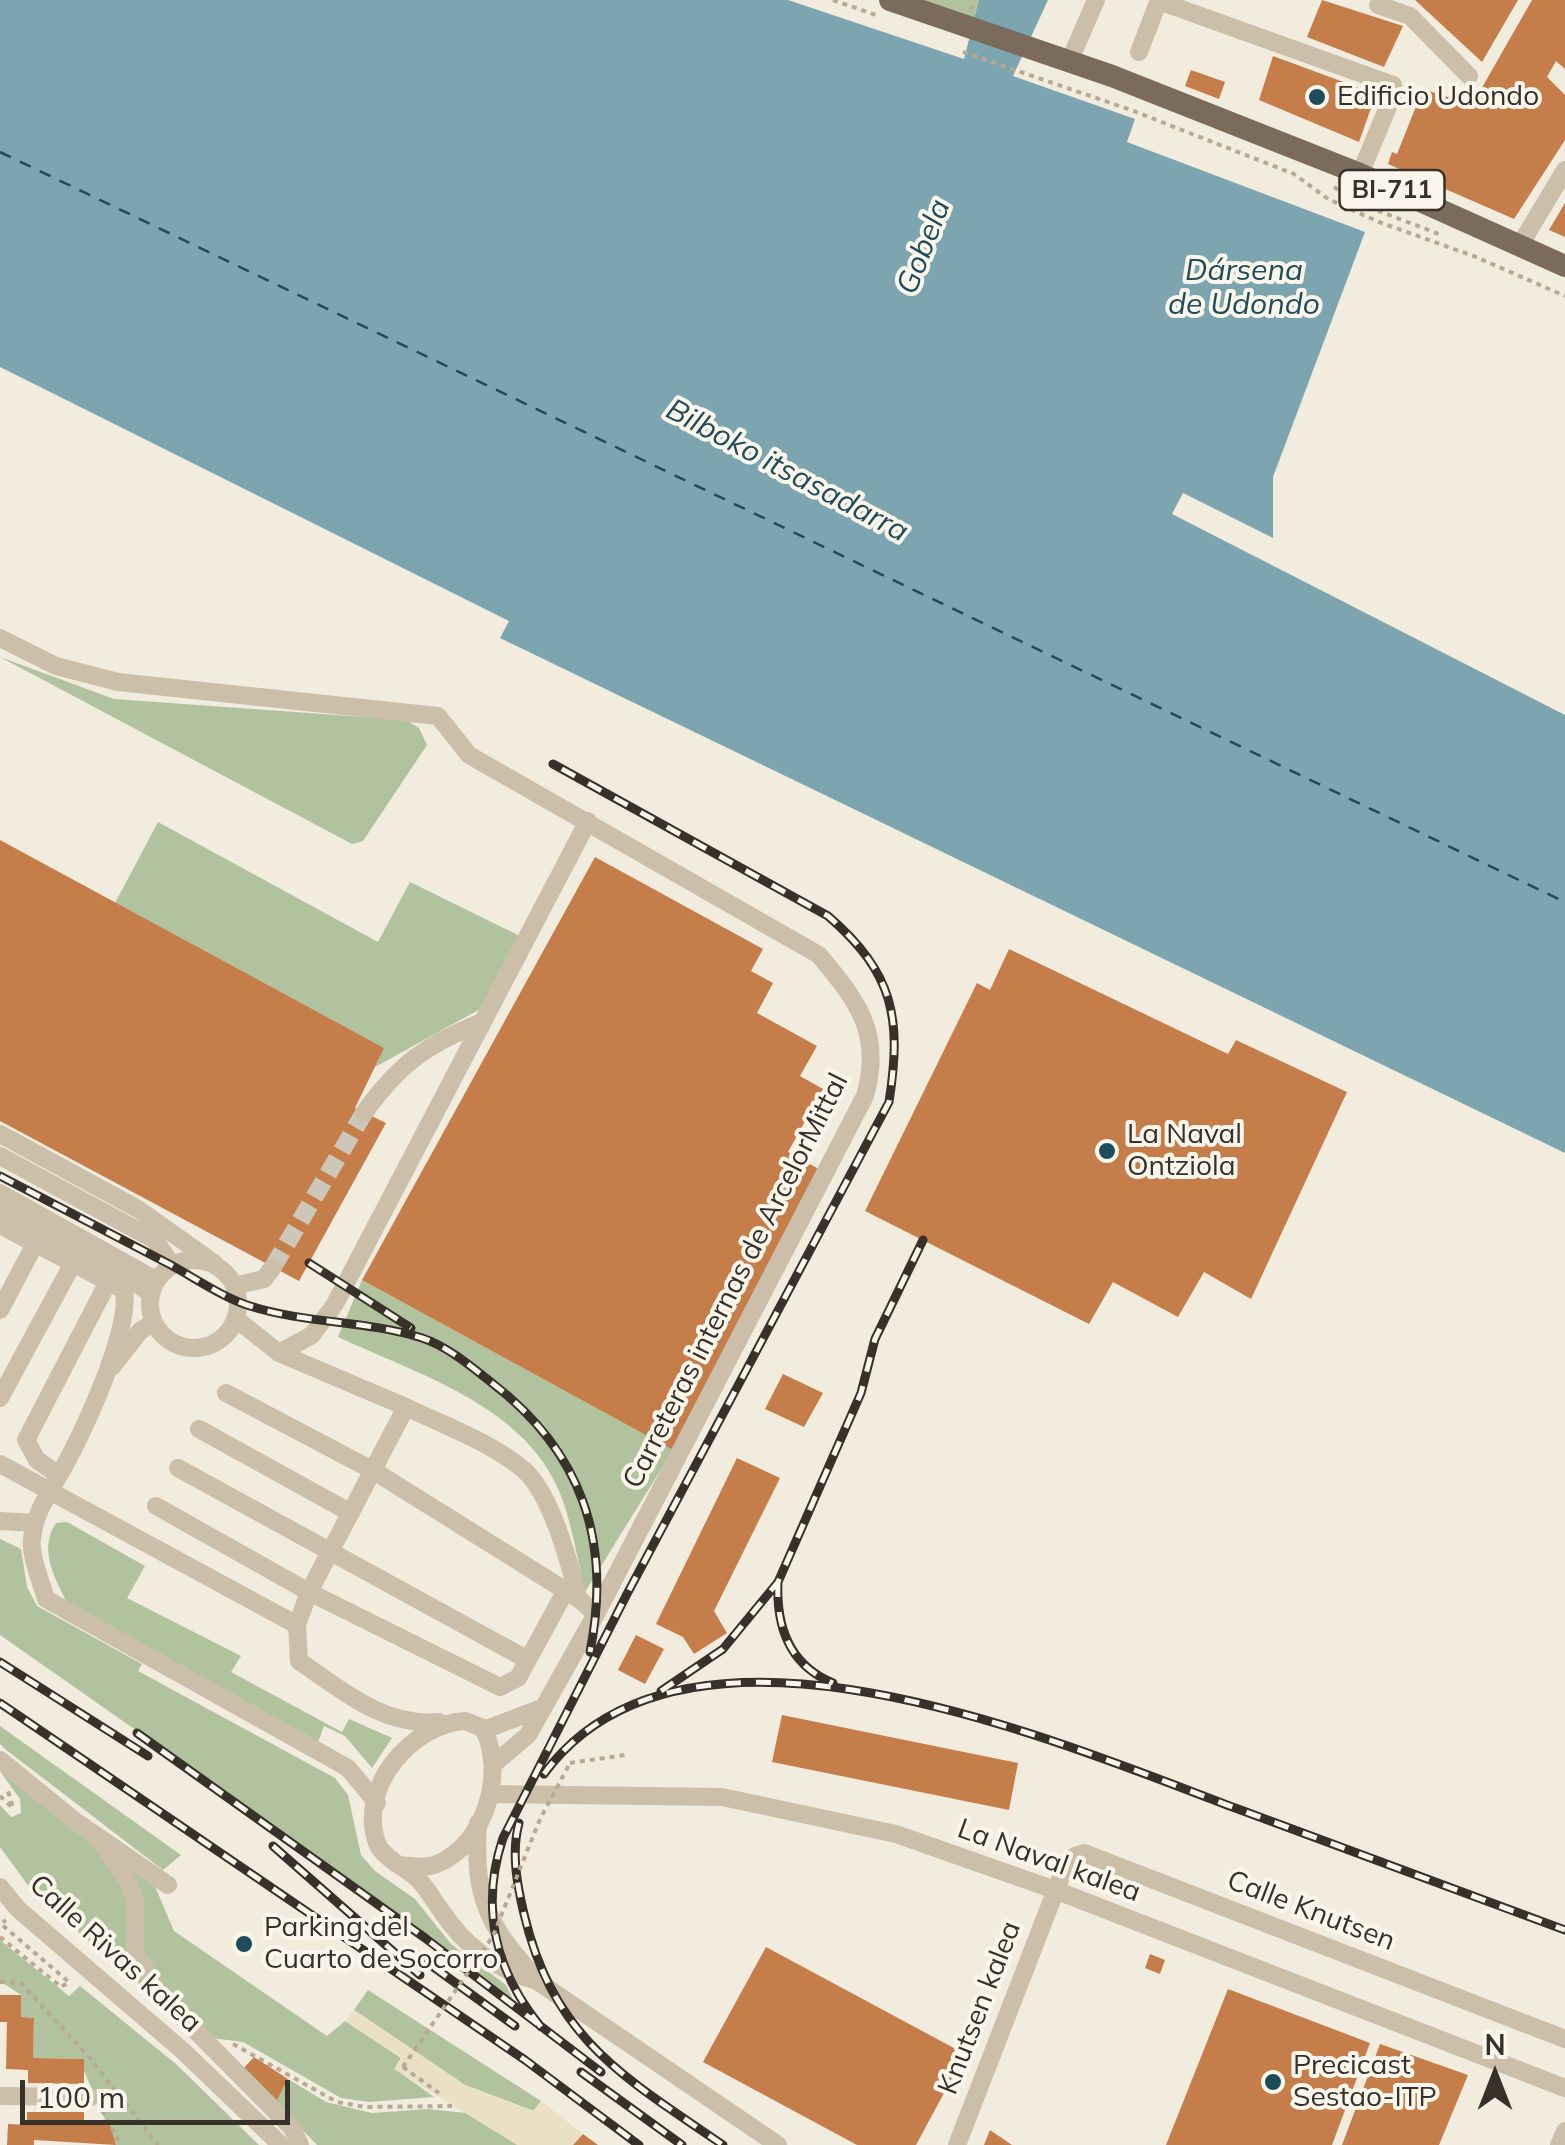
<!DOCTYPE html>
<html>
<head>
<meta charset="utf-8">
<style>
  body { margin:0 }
  #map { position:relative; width:1565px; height:2145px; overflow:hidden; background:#f2ecde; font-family:Mulish,sans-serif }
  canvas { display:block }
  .north { position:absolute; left:1445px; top:2025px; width:100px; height:100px; -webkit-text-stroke:8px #faf6eb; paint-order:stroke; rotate:0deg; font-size:28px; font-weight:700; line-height:40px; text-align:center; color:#38312a }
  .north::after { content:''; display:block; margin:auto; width:35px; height:45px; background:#38312a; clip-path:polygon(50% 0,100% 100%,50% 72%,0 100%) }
  .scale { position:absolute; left:20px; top:2080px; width:270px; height:45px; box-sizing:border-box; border:5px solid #38312a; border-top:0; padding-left:12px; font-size:30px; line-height:35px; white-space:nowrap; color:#38312a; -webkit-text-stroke:8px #faf6eb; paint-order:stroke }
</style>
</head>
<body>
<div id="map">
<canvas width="1565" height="2145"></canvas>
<div class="north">N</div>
<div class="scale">100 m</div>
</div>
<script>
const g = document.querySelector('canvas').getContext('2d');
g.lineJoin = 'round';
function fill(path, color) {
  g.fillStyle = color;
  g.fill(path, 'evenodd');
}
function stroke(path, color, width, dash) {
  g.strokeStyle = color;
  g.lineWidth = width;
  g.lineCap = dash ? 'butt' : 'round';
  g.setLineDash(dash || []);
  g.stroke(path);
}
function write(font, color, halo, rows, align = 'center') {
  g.font = font + ' Mulish,sans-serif';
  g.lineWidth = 8;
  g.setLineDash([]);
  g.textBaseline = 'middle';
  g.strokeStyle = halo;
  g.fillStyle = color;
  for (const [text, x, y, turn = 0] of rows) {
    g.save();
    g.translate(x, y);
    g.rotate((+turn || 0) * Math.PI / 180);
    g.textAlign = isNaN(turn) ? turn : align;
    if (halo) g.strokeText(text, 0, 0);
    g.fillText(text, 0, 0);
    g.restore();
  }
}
const green = new Path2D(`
  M921 0H979L975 19Z
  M0 657 114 699 406 720 419 728 427 745 363 841 352 844Z
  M158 822 378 942 410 882 522 937 493 1002 375 1067 383 1048 115 903Z
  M362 1280 673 1450 585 1592C578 1562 573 1530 563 1501 531 1407 419 1375 338 1337Z
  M67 1522 145 1566 127 1598 241 1656 231 1672 342 1732 349 1719 392 1738 372 1768 345 1736 324 1726 317 1745 69 1607C57 1581 37 1551 56 1523Z
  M0 1539 21 1549 27 1587 37 1606 142 1664 138 1671 335 1778 348 1795 361 1855 375 1871 415 1899 451 1944 506 1985 514 2002 410 1922 0 1635Z
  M0 1726 181 1855 163 1870 5 1749 0 1744Z
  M0 1771 91 1841 122 1883 130 1905V1955L148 1991 36 1896 0 1847V1805L11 1817 21 1813 20 1799Z
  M125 1866 154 1884 174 1931 327 2036 345 2021 401 2058 395 2069 434 2097 369 2102 341 2098 243 2042 212 2038 165 1993 145 1957Z
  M0 1940 69 1996 80 1986 176 2064 259 2145H116L84 2071V2059L33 2058 34 2018 21 2017V1995L0 1981Z
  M368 1990 541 2101 534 2111 465 2085 354 2010Z
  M288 2079 326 2102 372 2113 428 2109 466 2113 522 2145H317L276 2102Z`);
const plaza = new Path2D(`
  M354 2010 465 2085 533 2111 541 2101 583 2134 573 2145H517L394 2069 401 2057 345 2021Z`);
const water = new Path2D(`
  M0 0H788L964 59 979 0H1048L1013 76 1135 119 1127 142 1365 232 1273 477V538L1183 493 1172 514 1565 715V1153L500 638 509 621 0 367Z`);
const ferry = new Path2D(`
  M0 152 1565 902`);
const building = new Path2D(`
  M1322 0 1403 26 1384 67 1307 37Z
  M1415 0H1518L1482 62Z
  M1532 0H1565V69L1556 61 1547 77 1565 95V140L1514 219 1388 164 1392 152 1397 154 1423 89 1472 105Z
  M1273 56 1376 94 1359 142 1259 100Z
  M1191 70 1225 82 1219 99 1185 86Z
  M1565 203V237L1549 230Z
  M0 840 384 1048 355 1108 386 1123 299 1281 0 1121Z
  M595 857 763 949 751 971 773 983 757 1013 817 1046 800 1076 823 1089 788 1152 826 1173 673 1450 362 1280Z
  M1009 949 1228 1054 1236 1040 1347 1092 1251 1299 1204 1272 1178 1317 1113 1282 1089 1324 865 1211 977 983 990 990Z
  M783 1374 823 1393 804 1427 765 1409Z
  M737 1458 780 1478 714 1611 727 1633 694 1654 683 1637 656 1624Z
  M636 1635 664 1649 645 1684 618 1670Z
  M782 1715 1018 1763 1009 1810 772 1762Z
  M766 1947 965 2054 916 2145H857L703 2062Z
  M1150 1954 1165 1960 1160 1974 1145 1968Z
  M1228 1989 1370 2043 1332 2145H1166Z
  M0 1995H21V2017L34 2018 33 2058 84 2059V2084L28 2083V2070L6 2069 7 2022H0Z
  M1380 2044 1468 2075 1439 2145H1342Z
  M254 2057 288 2079 276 2102 242 2070Z
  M27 2112H84V2125H110L116 2145 34 2140V2145H7L8 2124 27 2125Z
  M990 2130 1012 2145H984Z
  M583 2134 598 2145H573Z`);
const minorTunnel = new Path2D(`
  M273 1267 364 1113`);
const path = new Path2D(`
  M833 0 876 15
  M971 10 974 0
  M963 52 1131 110 1294 174 1328 199 1379 222 1476 257 1565 296
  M1334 187 1363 205 1439 234
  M570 1763 625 1755
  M0 1796 13 1808 8 1791
  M0 1937 61 1987 69 1982 1 1924 6 1920
  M0 1982 21 1983 89 2057 158 2145
  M233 2044 337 2102 365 2107 452 2106
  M403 2067 439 2093
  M102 2110 121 2145`);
const minor = new Path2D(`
  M1381 0 1378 5 1410 16 1469 76
  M1159 1 1393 85V95L1360 174
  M1139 52 1159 0
  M1070 60 1096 0
  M1520 245 1565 170
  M0 638 56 666 118 682 438 716 469 755 819 955C857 1001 883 1032 865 1096L596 1614 528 1735 495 1763
  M364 1113C399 1064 426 1045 482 1022
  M0 1134 138 1209 214 1263
  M0 1156 155 1240 172 1265
  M0 1193 156 1280
  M0 1208 125 1275 150 1293
  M0 1225 124 1290C131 1331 81 1439 58 1477 46 1498 35 1513 32 1539 30 1557 41 1581 46 1599L348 1768 377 1803
  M150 1304a44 44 0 1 1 88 0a44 44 0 1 1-88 0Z
  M234 1286 264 1279 273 1267
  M0 1310 35 1244
  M236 1319 279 1353 406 1407 309 1592 297 1625 299 1661C343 1691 384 1727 439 1722
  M279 1353 312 1335 335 1304 588 821
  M112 1367 140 1331 153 1323
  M226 1393 374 1471 579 1599 596 1614
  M0 1398 73 1263
  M406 1407C445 1426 491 1442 524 1470 552 1495 569 1563 579 1599
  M199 1429 351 1513
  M0 1464 297 1625
  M178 1468 528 1660
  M59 1475 37 1460 26 1440 108 1282
  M156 1506 309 1592 500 1687 518 1678 566 1590
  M0 1521 35 1523
  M465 1721 483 1728C506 1772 486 1844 437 1864 425 1869 411 1866 398 1865 391 1859 380 1852 377 1843 357 1787 412 1724 465 1721Z
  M484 1730 542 1708
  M0 1760 75 1821 168 1885
  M491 1794 722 1797 896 1834 1055 1890 1565 2088
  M478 1823C473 1901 489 1927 540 1983L778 2145
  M97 1836 129 1884 135 1900V1952L160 1995 292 2128 300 2145
  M403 1868C421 1878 428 1892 440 1909 465 1947 496 1970 540 1982
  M0 1887 18 1909 183 2051 281 2145
  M0 2096 91 2097
  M957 2145 1064 1869 1075 1856 1084 1853 1565 2039
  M1559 2145 1565 2131`);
const major = new Path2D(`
  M890 0 1112 76 1360 174 1565 266`);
const rail = new Path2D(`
  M0 1176C56 1205 113 1235 169 1264 195 1278 222 1297 250 1306 307 1324 365 1320 422 1338 447 1346 472 1367 492 1383 582 1452 612 1541 590 1652
  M309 1263 411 1328
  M778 1582C776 1627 789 1665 833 1683
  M0 1662 148 1756
  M661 1691 723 1649 778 1582 861 1393 875 1339 923 1240
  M0 1703 525 2060 639 2145
  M137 1733 425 1938 601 2072
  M544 1774C686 1580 1063 1744 1238 1809 1347 1849 1456 1890 1565 1930
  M519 1823C511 1853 517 1884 524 1914 554 2040 624 2077 723 2145
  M273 1846 420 1975
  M410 1950 515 2026
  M541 2027C495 1971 480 1907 503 1838L627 1594 889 1102C902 1018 894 973 828 916L553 764
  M581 2072 682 2145`);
const pathBridge = new Path2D(`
  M403 2067 493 1936 540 1819 570 1763`);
const markers = [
  [1317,97,10,"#1f4c5a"],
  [1107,1151,10,"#1f4c5a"],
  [244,1944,10,"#1f4c5a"],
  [1273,2082,10,"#1f4c5a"]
];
const shields = [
  [1392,190,105]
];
const shieldNames = [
  ["BI-711",1392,190]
];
const poiNames = [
  ["Edificio Udondo",1337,97],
  ["La Naval",1127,1135],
  ["Ontziola",1127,1167],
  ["Parking del",264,1928],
  ["Cuarto de Socorro",264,1960],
  ["Precicast",1293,2066],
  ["Sestao-ITP",1293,2098]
];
const streetNames = [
  ["Carreteras internas de ArcelorMittal",736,1281,-63],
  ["La Naval kalea",1049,1861,20],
  ["Calle Knutsen",1311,1911,21],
  ["Calle Rivas kalea",115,1954,42],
  ["Knutsen kalea",980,2008,-69]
];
const waterNames = [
  ["Gobela",924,247,-69],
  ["Dársena",1244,271],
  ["de Udondo",1244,305],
  ["Bilboko itsasadarra",787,471,28]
];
fill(green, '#b0c29e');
fill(plaza, '#eae0c6');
fill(water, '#7da5af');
stroke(ferry, '#1f4c5a', 2.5, [12, 10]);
fill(building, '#c57d4a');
stroke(minorTunnel, '#cdc7ba', 18, [18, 9]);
stroke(path, '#b7a994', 4, [5, 5]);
stroke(minor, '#cbbfaa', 18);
stroke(major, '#7a6b5b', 22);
stroke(rail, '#38312a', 9);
stroke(rail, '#faf6eb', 5, [15]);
stroke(pathBridge, '#b7a994', 4, [5, 5]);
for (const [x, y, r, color] of markers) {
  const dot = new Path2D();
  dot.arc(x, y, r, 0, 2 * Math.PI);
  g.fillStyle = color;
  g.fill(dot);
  stroke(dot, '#faf6eb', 4);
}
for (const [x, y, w] of shields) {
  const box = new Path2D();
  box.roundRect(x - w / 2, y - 20, w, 40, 8);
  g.fillStyle = '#faf6eb';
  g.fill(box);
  stroke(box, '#38312a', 2.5);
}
write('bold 25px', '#38312a', null, shieldNames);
write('28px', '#38312a', '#faf6eb', poiNames, 'left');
write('28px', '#38312a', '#faf6eb', streetNames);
write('italic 30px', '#1f4c5a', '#faf6eb', waterNames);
</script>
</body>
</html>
